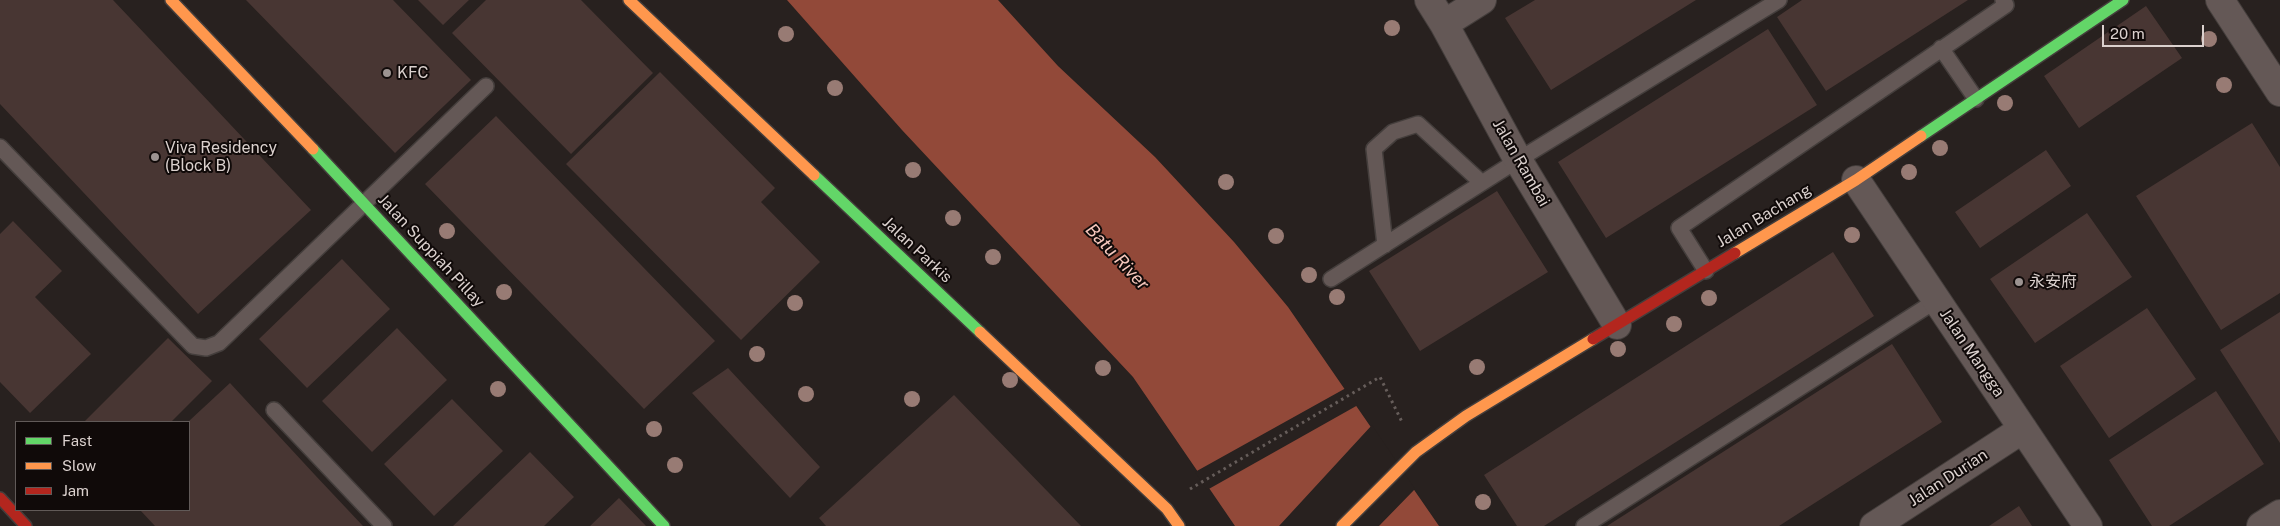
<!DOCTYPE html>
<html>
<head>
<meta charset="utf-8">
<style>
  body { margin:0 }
  #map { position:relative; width:2280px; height:526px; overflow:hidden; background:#28211f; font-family:"Public Sans",sans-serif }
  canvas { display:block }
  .legend { position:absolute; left:15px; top:421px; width:175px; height:90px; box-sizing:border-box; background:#100a09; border:1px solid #615a58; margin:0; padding:6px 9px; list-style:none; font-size:15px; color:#dbd1ce }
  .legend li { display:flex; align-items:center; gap:10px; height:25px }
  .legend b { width:25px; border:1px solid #615a58 }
  .scale { position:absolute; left:2102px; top:25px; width:102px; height:22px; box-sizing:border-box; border:2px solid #dbd1ce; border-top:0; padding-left:6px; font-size:15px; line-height:18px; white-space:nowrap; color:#dbd1ce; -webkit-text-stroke:4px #100a09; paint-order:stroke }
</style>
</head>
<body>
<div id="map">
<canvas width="2280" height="526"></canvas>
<ul class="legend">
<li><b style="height:6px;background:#63d668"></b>Fast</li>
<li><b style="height:6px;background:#ff974d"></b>Slow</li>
<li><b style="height:6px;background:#b3261e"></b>Jam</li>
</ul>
<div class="scale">20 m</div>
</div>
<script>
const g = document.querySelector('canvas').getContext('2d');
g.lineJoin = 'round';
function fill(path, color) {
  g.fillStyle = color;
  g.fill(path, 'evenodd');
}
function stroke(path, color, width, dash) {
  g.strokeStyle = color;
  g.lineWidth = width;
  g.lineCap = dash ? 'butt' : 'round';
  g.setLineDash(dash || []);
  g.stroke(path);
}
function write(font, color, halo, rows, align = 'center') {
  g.font = font + ' "Public Sans","Noto Sans SC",sans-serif';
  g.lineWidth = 4;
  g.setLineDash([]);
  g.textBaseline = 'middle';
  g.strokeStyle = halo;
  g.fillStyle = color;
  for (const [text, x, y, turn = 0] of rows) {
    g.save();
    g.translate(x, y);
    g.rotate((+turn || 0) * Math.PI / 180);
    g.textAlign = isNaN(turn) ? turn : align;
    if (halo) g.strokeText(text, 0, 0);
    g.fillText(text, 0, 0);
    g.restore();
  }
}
const water = new Path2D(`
  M787 0H998L1058 66 1155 157 1234 242 1288 307 1439 526H1235L1133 377 902 130Z`);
const pier = new Path2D(`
  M1346 388 1358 405 1207 490 1195 472Z
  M1372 425 1415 489 1379 526H1279Z`);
const building = new Path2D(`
  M0 0H113L311 210 198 314 0 104Z
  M246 0H393L471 80 395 153Z
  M418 0H469L443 25Z
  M486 0H581L653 73 571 154 452 33Z
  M1535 0H1696L1551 90 1505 18Z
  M1802 0H1968L1826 91 1777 17Z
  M2146 6 2182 58 2079 128 2044 76Z
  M1768 29 1817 105 1606 238 1558 162Z
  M660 72 775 188 761 202 820 262 741 340 566 164Z
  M496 116 715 341 644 409 425 184Z
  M2252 123 2280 167V293L2221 330 2136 196Z
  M2046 150 2071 186 1980 248 1955 212Z
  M1497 191 1548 272 1420 351 1369 271Z
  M2087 213 2132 277 2035 343 1990 279Z
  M13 221 62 271 35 297 91 354 30 413 0 382V234Z
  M1833 252 1874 316 1544 526H1517L1484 475Z
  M342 259 390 309 307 388 259 339Z
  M2147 308 2196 379 2109 438 2060 366Z
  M2280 312V443L2220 350Z
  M397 328 447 380 372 452 322 401Z
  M168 338 212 381 171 422H84Z
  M1892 344 1942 422 1810 506 1779 526H1607Z
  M728 368 820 467 790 498 692 393Z
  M230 383 315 475 363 526H155L140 510H189V421Z
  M2216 391 2264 464 2169 526H2152L2109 460Z
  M954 395 1081 526H826L819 518Z
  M452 399 503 451 434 516 384 464Z
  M530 452 574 497 544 526H453Z
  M619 498 646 526H590Z
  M2019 506 2032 526H1989Z`);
const path = new Path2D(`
  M1190 489 1380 377 1402 422`);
const lane = new Path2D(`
  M1941 48 1976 99
  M0 147 193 346 206 348 219 343 486 86
  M1385 245 1374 149 1393 132 1418 124 1482 183
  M1706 271 1679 228 2006 5 2003 0
  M1331 279 1518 160 1779 0
  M274 410 384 526
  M1584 526 1937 300`);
const street = new Path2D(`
  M1429 0 1444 24 1518 160 1617 325
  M2220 0 2280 92
  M1444 24 1482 0
  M1856 180 2088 526
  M1874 526 2023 429
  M2261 526 2280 514`);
const fast = new Path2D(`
  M1921 136 2123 0
  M313 149 664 526
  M814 175 980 332`);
const slow = new Path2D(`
  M171 0 313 149
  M629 0 814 175
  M1735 253 1856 180 1921 136
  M980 332 1167 509 1179 526
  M1342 526 1416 452 1466 416 1593 339`);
const jam = new Path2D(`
  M1593 339 1735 253
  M0 498 26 526`);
const trees = [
  [1392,28],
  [786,34],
  [2209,39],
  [2224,85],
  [835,88],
  [2005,103],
  [1940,148],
  [913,170],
  [1909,172],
  [1226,182],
  [953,218],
  [447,231],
  [1852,235],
  [1276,236],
  [993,257],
  [1309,275],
  [504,292],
  [1337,297],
  [1709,298],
  [795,303],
  [1674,324],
  [1618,349],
  [757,354],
  [1477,367],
  [1103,368],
  [1010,380],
  [498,389],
  [806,394],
  [912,399],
  [654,429],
  [675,465],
  [1483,502]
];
const markers = [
  [387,73,5,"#9c9391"],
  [155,157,5,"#9c9391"],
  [2019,282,5,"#9c9391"]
];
const poiNames = [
  ["KFC",397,73],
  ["Viva Residency",165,148],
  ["(Block B)",165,166],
  ["永安府",2029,282]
];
const streetNames = [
  ["Jalan Rambai",1521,163,60],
  ["Jalan Bachang",1764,216,-31],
  ["Jalan Parkis",917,250,43],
  ["Jalan Suppiah Pillay",431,251,47],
  ["Jalan Mangga",1972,353,56],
  ["Jalan Durian",1948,478,-33]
];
const waterNames = [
  ["Batu River",1117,257,47]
];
fill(water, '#924939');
fill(pier, '#28211f');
fill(building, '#483633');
stroke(lane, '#443e3c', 18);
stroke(street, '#443e3c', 30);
stroke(fast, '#443e3c', 14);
stroke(slow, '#443e3c', 14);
stroke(jam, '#443e3c', 14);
stroke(path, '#665d5a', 3, [2.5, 4]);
stroke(lane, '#645856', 15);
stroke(street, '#645856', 28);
stroke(fast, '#63d668', 11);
stroke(slow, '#ff974d', 11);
stroke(jam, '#b3261e', 11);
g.fillStyle = '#987b74';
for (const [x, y] of trees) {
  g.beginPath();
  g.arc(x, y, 8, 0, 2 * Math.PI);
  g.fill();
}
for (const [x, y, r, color] of markers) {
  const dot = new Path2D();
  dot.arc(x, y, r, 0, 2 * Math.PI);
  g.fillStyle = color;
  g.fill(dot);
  stroke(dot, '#100a09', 2);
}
write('16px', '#dbd1ce', '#100a09', poiNames, 'left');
write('16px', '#dbd1ce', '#100a09', streetNames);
write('italic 18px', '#f7c8bd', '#100a09', waterNames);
</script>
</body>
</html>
